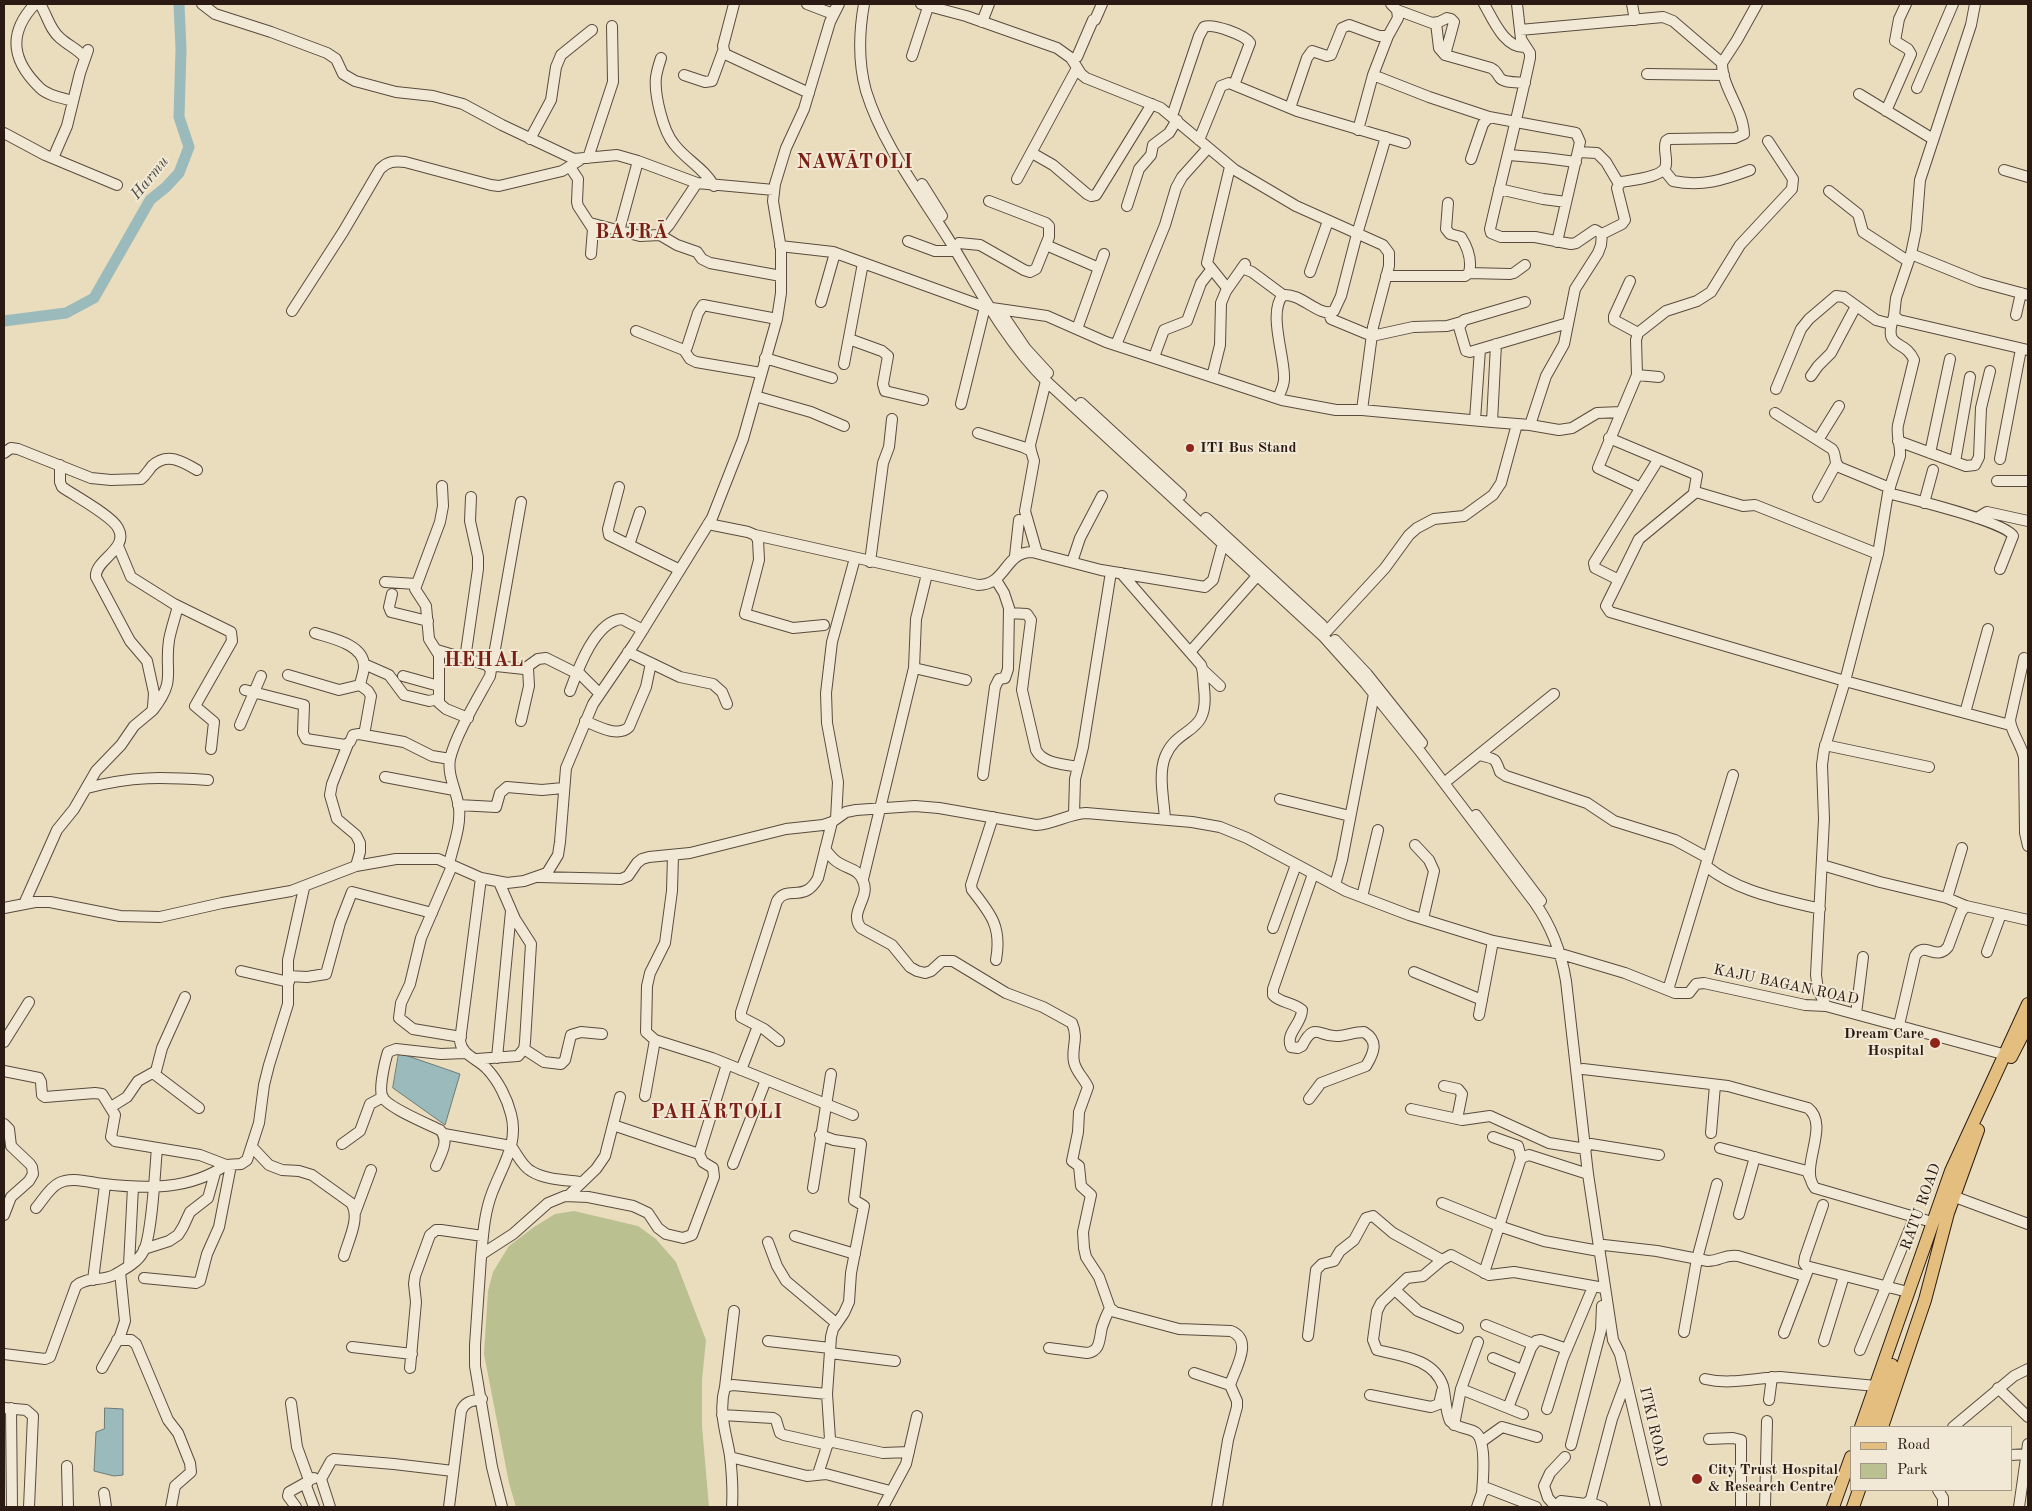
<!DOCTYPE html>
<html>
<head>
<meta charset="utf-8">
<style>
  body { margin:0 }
  #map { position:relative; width:2032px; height:1511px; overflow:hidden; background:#e9ddbe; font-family:"Old Standard TT",serif }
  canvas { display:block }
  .frame { position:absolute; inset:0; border:5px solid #2b1a13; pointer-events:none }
  .legend { position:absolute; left:1850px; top:1426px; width:162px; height:65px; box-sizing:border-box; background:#f1e9d5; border:1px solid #a29687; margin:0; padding:6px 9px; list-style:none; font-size:15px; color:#2b1a13 }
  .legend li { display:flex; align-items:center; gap:10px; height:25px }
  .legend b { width:25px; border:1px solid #a29687 }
</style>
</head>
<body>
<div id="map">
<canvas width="2032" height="1511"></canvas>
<div class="frame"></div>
<ul class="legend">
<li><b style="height:6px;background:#e4be7f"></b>Road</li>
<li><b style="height:14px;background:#bac08f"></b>Park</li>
</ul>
</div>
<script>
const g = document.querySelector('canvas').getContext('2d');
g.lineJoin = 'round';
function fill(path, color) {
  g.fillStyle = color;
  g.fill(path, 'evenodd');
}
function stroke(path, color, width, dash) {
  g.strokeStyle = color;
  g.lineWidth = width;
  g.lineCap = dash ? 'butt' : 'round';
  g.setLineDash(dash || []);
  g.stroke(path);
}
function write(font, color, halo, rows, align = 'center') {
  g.font = font + ' "Old Standard TT",serif';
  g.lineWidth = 4;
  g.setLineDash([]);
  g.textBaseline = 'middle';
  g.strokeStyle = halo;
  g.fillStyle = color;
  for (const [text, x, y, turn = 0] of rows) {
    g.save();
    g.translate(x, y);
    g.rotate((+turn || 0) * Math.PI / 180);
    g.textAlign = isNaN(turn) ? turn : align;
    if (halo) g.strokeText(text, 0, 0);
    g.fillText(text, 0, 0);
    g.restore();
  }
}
const green = new Path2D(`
  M574 1211 638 1226 656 1239 676 1262 706 1340 702 1380V1426L709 1507H516L509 1483 484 1354 488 1291 493 1272 509 1246 534 1227 555 1214Z`);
const water = new Path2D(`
  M399 1053 460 1074 445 1125 393 1088Z
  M105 1408 123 1409V1475L114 1476 94 1471 96 1432 104 1429Z`);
const river = new Path2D(`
  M4 321 66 313 94 298 150 200 166 187 179 173 189 147 179 117 181 49 179 4`);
const minor = new Path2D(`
  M35 4C7 34 12 61 40 88 48 96 63 98 73 101
  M40 4C47 15 50 30 60 38 69 46 78 49 85 58
  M202 4 215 14 271 32 327 53 336 59 343 74 355 81 396 92 433 96 463 104 502 125 574 159 617 155 638 161 697 183 774 190
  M734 4 723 46 725 54 809 93
  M807 4 833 14 835 9
  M864 4C859 32 858 62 866 91 883 146 921 194 951 243 980 291 1006 341 1046 381L1323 636 1366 684 1419 750 1535 903C1552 927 1561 951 1566 981L1588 1174 1613 1340 1620 1354 1656 1507
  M921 4 966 16 1057 48 1071 58 1081 74 1086 78 1161 108 1235 170 1296 206 1383 245 1389 253V266L1373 327 1362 410
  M1484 4C1493 19 1504 48 1525 47
  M1517 4 1521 39 1530 53V58C1518 115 1503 172 1490 229L1491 233 1501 237H1535L1571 244 1576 243 1595 230 1602 234 1601 245 1598 253 1575 289 1564 344 1546 376 1530 425
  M1632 4 1635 20
  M1975 4 1971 25 1920 180 1916 230 1911 254 1896 298 1894 316 1899 320 2028 350
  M1397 10 1432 23 1439 22 1447 18 1451 19 1454 22 1445 55 1491 68C1497 71 1496 73 1500 78 1504 83 1518 82 1525 83
  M1095 20 1102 4
  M982 22 989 4
  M1436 23 1439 48 1445 55
  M1520 30 1663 17 1673 21 1722 63
  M912 56 929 4
  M661 58C659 64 657 71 656 77 654 94 663 131 674 144 686 160 704 168 714 186
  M1072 60 1077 57 1093 20
  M1647 74 1724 75
  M684 75 705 82 712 81 723 51
  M1373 75 1429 97 1489 117
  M1917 88 1953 4
  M1859 94 1933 139
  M1290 108 1307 58 1312 51 1327 56 1331 55 1342 28 1349 25 1379 36H1388L1398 18 1397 10 1391 4
  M1886 111 1911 54 1908 49 1895 41 1899 19 1906 4
  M1172 116 1199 36 1204 27C1213 23 1245 35 1250 43L1234 85
  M1358 130 1373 75 1388 36
  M4 133 45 155 117 185
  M530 139 551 100 556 67 561 55 592 30
  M1199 140 1221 86 1229 83 1297 111 1405 143
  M1578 152 1597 153 1606 162 1619 184
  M1032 153 1053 165 1087 194 1091 196 1096 195 1152 104
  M1509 155 1545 158 1576 162
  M53 158 67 126 80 73 88 50
  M588 158 613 82 612 26
  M1471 159 1483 124 1489 117 1576 133 1580 142 1557 242
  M570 167 578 179 577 202 578 206 593 229 591 254
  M1664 170 1673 181C1702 187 1723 180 1750 170
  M2004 170 2028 177
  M1017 179 1077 68
  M922 184 942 216
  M1499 189 1543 199 1566 202
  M1829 191 1858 214 1863 232 1908 261
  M1127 206 1139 169 1151 155 1153 145 1169 133 1177 120
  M590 223 640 236 660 235 669 225 697 183
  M619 231 638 161
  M1602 234 1622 224 1625 220 1617 188 1621 182C1632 180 1666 177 1666 164 1667 156 1663 149 1666 141L1669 139 1735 138 1744 134C1743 109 1722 88 1722 63L1737 40 1757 4
  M660 235 677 245 697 252 702 259 710 263 781 276
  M908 241 935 251H956
  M959 243 980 245 1024 270 1030 272 1036 269 1049 237V226L1046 223 989 201
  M1046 245 1099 268
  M780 246 833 252 985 307
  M1911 254 1980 282 2028 295
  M1242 268 1252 272 1283 295
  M1310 272 1328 221
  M1469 273 1510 274 1514 273 1525 265
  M1386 276H1465L1469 273C1472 261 1468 248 1461 237L1450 234 1446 229 1448 203
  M1630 281 1614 316V320L1638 333
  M1227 288 1207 263 1230 167
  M821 302 835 253
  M1525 302 1464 320 1459 327 1466 351 1470 352 1568 323
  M999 309 1026 349 1048 373
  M292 311 343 232 380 169C388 161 394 161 405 162L491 185 499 186 562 171 580 160
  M1329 313 1331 319 1372 336 1413 327 1447 326 1461 322
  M2016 315 2021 293
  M1077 329 1104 254
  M636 331 684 350 687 347 698 313 703 305 777 319
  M849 339 882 351 888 356 883 384 885 391 923 400
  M1116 345 1165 225 1176 188 1182 177 1208 148
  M684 350 690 359 696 362 761 373
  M1154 357 1164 330 1187 321 1201 283 1211 270
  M765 358 832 378
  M844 364 863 263
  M1637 375 1659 377
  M1811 376 1818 366 1831 353 1856 306
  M1212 377 1220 345 1221 303 1226 291 1245 264
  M1776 389 1801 329 1809 319 1836 296 1844 297 1876 320 1891 324
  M755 396 811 412 844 426
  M1278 398C1281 391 1285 384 1284 376 1284 354 1268 312 1283 295 1302 293 1319 318 1334 311L1341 296 1357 234 1386 137
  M1081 403 1181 495
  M961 404 985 307 1047 316 1106 342 1282 400 1336 410H1362L1492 422 1530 425 1559 430 1572 428 1597 413 1621 412
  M1775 413 1832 449C1837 455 1833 461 1839 467L1890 488
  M1475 420 1480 349
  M1492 422 1496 344
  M978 433 1023 447 1031 451 1034 461 1025 511 1037 553
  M1609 438 1697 475 1694 492
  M1818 440 1839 406
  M1898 441 1966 466 1975 465 1979 457 1981 408 1990 371
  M1031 451 1030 445 1046 381
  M4 453 11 448 18 449 91 478 111 480 141 479C146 475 148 471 152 466 167 452 182 461 197 470
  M1930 453 1950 359
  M2000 459 2021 349
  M1955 462 1970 377
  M1997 481H2028
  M442 486 443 506 440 522 415 589 426 606 429 639 439 655V703L446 709 468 718
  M619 487 608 529 609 535 680 570
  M1641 488 1598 468 1637 375 1636 340 1638 333 1666 311 1697 301 1711 292 1740 245 1792 189 1793 179 1768 141
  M1888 493C1908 498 2007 522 2013 536L2000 569
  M1818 497 1836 464
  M1924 503 1933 470
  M1206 518 1322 625
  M1977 518 1987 512 2028 521
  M708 524 748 532 755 535 758 540 759 560 745 614 793 628 824 625
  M755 535 978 585C1007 585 1004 552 1032 552L1101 570 1205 587 1213 580 1223 543
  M629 545 640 512
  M118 546 131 577 174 604 231 632 232 641 195 706 214 722 211 749
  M1878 554 1755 505 1743 506 1696 492 1639 539 1606 606 1610 612 1845 681 2010 725
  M1015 556 1019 520
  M870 562 883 463 889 447 892 419
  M1072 562 1080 538 1102 496
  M1121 573 1201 665C1204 672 1203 680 1204 688 1210 737 1178 724 1165 757 1158 775 1164 800 1165 819
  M1619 580 1595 568 1594 563 1658 460
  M385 582 416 584
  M392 594 389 607 391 612 428 621
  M1009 613 1027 614 1031 620 1022 690 1036 750C1043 764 1064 764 1078 767
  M1327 631 1385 568 1409 535 1417 528 1434 519 1464 516 1493 495 1501 483 1517 424
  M315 633C330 638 364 644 364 666 364 672 361 679 360 685L368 691 371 696 364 735
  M1335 640 1367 674 1422 743
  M437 650 487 665 491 670 490 676C478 698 455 736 450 759 447 776 457 791 459 808 461 827 453 846 449 864
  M628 652 680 677 713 684 722 692 727 704
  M1190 652 1258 575
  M2024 658 2010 720C2011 732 2021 744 2024 757L2025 833 2028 846
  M465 659 478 569V557L470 521 471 497
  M364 664 389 675 404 695 429 701 438 699
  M487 665 524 669 538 659 546 658 576 673
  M492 666 521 502
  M914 668 966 680
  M1203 670 1220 686
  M577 671 599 693
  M288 675 339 690 360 685
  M403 676 439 686
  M245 690 304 705 303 733 306 739 345 745 350 742 353 735 359 734 404 742 432 756 450 759
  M570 691C578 669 595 621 622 619L643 630
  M153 710C177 679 164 673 169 640 171 629 175 618 178 606
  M1965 713 1988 629
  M521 721 529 686 528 668
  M585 721C597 726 618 738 629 727L646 687 651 663
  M240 725 261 676
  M348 744 332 784 330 795 337 819 356 835 360 843V852L356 866
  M1825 745 1929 767
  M1479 755C1495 759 1495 757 1500 772L1506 776 1587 803 1614 821 1675 840 1708 858
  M983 775 995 687 999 679 1005 678 1008 669 1009 608 1004 593 996 580
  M385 777 454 790
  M1449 779 1554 694
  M87 788C133 776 161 777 208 780
  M1280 799 1350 816
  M458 805 496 807 500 793 507 787 542 790 563 788
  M1074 814 1075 779 1083 747 1111 572
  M1476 815 1541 901
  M993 817 971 885 972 890C991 914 1002 927 996 960
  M836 819 838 782 827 723 826 693 832 642 855 558
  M1415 845 1429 860 1434 871 1423 919
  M825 849C829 854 833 860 839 863 848 869 859 869 863 881 871 898 848 912 861 928L892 945 910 967 917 971 925 973 931 971 942 961H953L1006 993 1043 1007 1072 1023C1079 1039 1071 1048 1074 1062 1076 1072 1084 1078 1088 1087L1079 1112 1078 1132 1072 1161 1079 1166 1081 1186 1091 1195 1083 1232 1084 1248 1086 1257 1099 1277 1110 1308 1115 1312 1179 1329 1231 1331C1254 1340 1235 1369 1230 1385L1237 1401V1407L1228 1440 1217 1507
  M673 855 672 891 665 943 650 973 647 986 646 1032 655 1040 712 1058 853 1115
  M1822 865 1880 882 1947 898 1962 848
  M452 866 421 938 410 984 401 1003 399 1018 413 1029 461 1037
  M1706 866C1738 892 1780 899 1820 909
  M539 877 621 879 628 876 637 863 642 859 649 857 690 853 786 829 823 825 832 822 846 812 856 810 915 806 939 808 1036 825C1054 824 1068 814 1086 813L1192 822 1220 827 1247 838 1346 891 1409 915 1493 941 1561 954 1625 973 1675 993H1689L1696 984 1704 983 1805 1005 1826 1006 2010 1056
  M481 878 460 1041C462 1056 479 1059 488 1070 498 1081 507 1098 511 1114 519 1144 502 1166 492 1193 484 1214 483 1236 481 1257 479 1287 477 1316 475 1345V1366L492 1467 502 1507
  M863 879 914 668 916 619 927 574
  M1335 885 1342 860 1374 694
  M1362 897 1378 830
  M1947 898 1966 906
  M24 904 57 830 74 809 96 771 121 745 134 726 152 711 153 707 154 693 147 661 130 641 96 577C94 560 130 549 118 528 112 516 75 496 62 487L60 482V465
  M4 908 35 902H50L120 916 160 917 222 903 291 891 356 866 396 859H438L481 878 507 883 524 881 547 873 558 855 560 842 566 768 593 704 634 644 712 518 743 439 777 319 781 293V249L773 201 775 184 786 148 804 109 830 22 839 4
  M1273 928 1296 865
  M1987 952 2001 914
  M241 971 289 982
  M1414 972 1482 1000
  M288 976 307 977 326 974 340 923 352 892 432 913
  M1668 990 1733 775
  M1826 1006 1818 990 1816 975 1824 819 1822 765 1824 750 1845 681 1878 554 1888 493 1900 456C1901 445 1896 436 1898 425L1914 360C1905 338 1882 351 1894 316
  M1856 1014 1863 957
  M1479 1015 1493 941
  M1899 1025 1915 956C1924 940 1936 962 1948 947L1961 912 1966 906 2028 920
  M779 1041 764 1029 741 1017V1012L777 901C788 884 804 904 818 878L832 822
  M4 1042 29 1002
  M524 1049 544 1062 561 1064 565 1060 571 1035 581 1032 602 1034
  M497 1058 511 911
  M477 1059 518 1056 524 1049 525 1042 531 944 515 919 499 882
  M1583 1069 1728 1086 1808 1108C1831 1126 1798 1168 1815 1188L1932 1222
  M741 1070 758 1026
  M4 1071 39 1078 41 1082 42 1095 45 1097 95 1093 102 1094 115 1115 111 1137 115 1141 200 1155 226 1165 241 1164 247 1160 259 1123 264 1085 269 1065 288 1004V960L304 888
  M153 1073 199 1108
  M1444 1086 1458 1089 1462 1094 1457 1119
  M645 1096 655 1040
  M1309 1099 1321 1083 1366 1066C1374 1053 1379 1041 1364 1032 1355 1032 1348 1035 1339 1036 1319 1038 1315 1020 1302 1046L1298 1048 1291 1047C1285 1033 1302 1024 1302 1010 1293 1002 1280 1003 1273 995V989L1313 874
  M111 1107 127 1097 138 1081 156 1071 162 1048 185 997
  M1411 1109 1462 1120 1490 1116 1549 1143 1586 1149
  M4 1124 9 1129 11 1146 30 1164 32 1167 33 1174 29 1181 11 1197 4 1215
  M613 1125 699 1154
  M1711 1133 1715 1085
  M444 1134 511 1146C517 1154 522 1166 531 1171 545 1180 567 1180 582 1182
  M820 1135 834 1140 861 1144 854 1200 864 1206 851 1273 849 1302 844 1313 833 1329 831 1337 827 1394 830 1439 833 1442 883 1453 909 1452
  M1493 1137 1518 1146 1521 1158
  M342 1144 360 1131 370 1104 383 1097
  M1591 1144 1659 1155
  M252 1147 269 1165 282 1170 299 1171 312 1175 351 1203C361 1217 348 1241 344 1256
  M1720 1148 1807 1171 1810 1178
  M733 1164 766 1080
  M436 1166C441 1154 450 1140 440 1130 428 1124 386 1107 382 1096 379 1087 385 1061 388 1052L396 1049 441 1054 465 1053
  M813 1188 831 1074
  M1947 1194 2028 1224
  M568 1196 596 1169 605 1156 620 1097
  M1442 1203 1499 1226 1544 1241 1599 1251
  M1823 1205 1805 1257 1804 1263 1806 1266 1908 1292
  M36 1208C43 1200 49 1188 59 1183 72 1176 91 1183 104 1184 146 1189 190 1190 226 1165
  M355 1213 371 1170
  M1739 1214 1755 1157
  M795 1236 855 1254
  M768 1242 777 1266 786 1281 836 1323
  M1604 1245 1657 1251 1708 1261C1721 1261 1723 1254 1738 1256L1805 1276
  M144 1249 169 1241 178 1235 183 1227 190 1212 208 1198 215 1173
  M482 1254 513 1234 548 1203 565 1196 588 1197 633 1206 648 1213 658 1228 666 1234 683 1238 692 1235 714 1177 713 1168 703 1162 699 1154 727 1064
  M129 1265 133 1187
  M1484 1273 1521 1158 1529 1155 1588 1174
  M144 1278 196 1283 200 1281 207 1254 219 1227 231 1165
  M93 1280 105 1185
  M1395 1290 1418 1311 1458 1328
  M1486 1325 1533 1344
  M1684 1332 1697 1259 1717 1184
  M1784 1333 1808 1270
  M1308 1336 1316 1270 1322 1264 1334 1261 1340 1251 1354 1240 1366 1218 1373 1216 1393 1233 1442 1260
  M117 1340H131L136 1344 168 1420 178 1433 190 1463 191 1472 175 1486 171 1507
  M768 1341 830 1348
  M1824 1341 1844 1276
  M352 1347 412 1354
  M1049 1348 1087 1353C1101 1351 1099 1339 1102 1327 1104 1321 1107 1314 1110 1308
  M1860 1350 1915 1216
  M830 1353 895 1361
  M4 1354 45 1359 50 1357 76 1286C87 1276 103 1282 116 1274 125 1269 138 1262 143 1252 152 1238 155 1169 157 1148
  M1493 1358 1522 1370
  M102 1368 120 1336 125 1321 120 1272
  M410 1368 416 1302 414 1284 415 1276 430 1235 436 1230H441L483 1236
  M1194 1373 1230 1385
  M1705 1379C1730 1385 1755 1378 1780 1377L1876 1386
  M725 1387 734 1311
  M1998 1388 2028 1417
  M1461 1389 1523 1414
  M1370 1395 1431 1407 1439 1404 1442 1391
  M1769 1400 1772 1377
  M291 1403 297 1447 309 1480
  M4 1408 26 1410 33 1416 29 1507
  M11 1408 12 1507
  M1508 1408 1531 1348 1536 1341 1541 1340 1567 1349
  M1547 1409 1563 1358 1593 1287
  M722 1415 773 1418 776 1420 780 1433 784 1435 828 1445
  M1454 1425 1461 1389 1478 1342
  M1953 1427 2014 1376 2028 1369
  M1709 1439 1733 1438 1741 1440V1507
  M1481 1442 1502 1427 1537 1437
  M1571 1445 1601 1330 1602 1306
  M2011 1455 2027 1454
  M730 1457 807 1476 826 1474 890 1491
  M67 1466 68 1507
  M818 1474 829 1440
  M1938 1490 1943 1498V1507
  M104 1493 106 1507
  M1482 1493C1483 1479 1487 1440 1475 1432 1466 1427 1458 1429 1450 1421 1445 1410 1446 1398 1443 1386 1434 1359 1402 1356 1377 1350L1373 1340 1377 1311 1381 1303 1407 1278 1423 1276 1442 1260 1451 1255 1489 1275 1514 1272 1604 1288
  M1589 1502 1602 1507
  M296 1507 288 1496 289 1492 307 1482
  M314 1507 306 1486 309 1480 314 1478
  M330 1507 321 1479 331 1461 334 1459 394 1464 453 1471
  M449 1507 461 1411C465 1401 472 1401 482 1399
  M732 1507C733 1490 732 1473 730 1456 726 1432 718 1412 725 1387L733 1385 827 1394
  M883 1507 906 1464 917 1416
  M1477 1507 1482 1493 1487 1488 1536 1507
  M1555 1507 1561 1501 1586 1504 1591 1499 1612 1419 1626 1381
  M1556 1507 1548 1498 1544 1486 1550 1473 1565 1457
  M1765 1507 1767 1421
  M2019 1507 2028 1444`);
const major = new Path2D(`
  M2011 1057 2028 1024
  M1872 1422 1892 1365
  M1861 1427 1951 1171 2028 1004
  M1882 1427 1925 1300 1948 1213 1978 1130
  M1833 1507 1851 1457
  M1853 1507 1859 1490`);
const markers = [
  [1190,448,5,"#8f2418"],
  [1935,1043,6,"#8f2418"],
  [1697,1479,6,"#8f2418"]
];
const poiNames = [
  ["ITI Bus Stand",1200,448],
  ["Dream Care",1924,1034,"right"],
  ["Hospital",1924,1051,"right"],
  ["City Trust Hospital",1708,1470],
  ["& Research Centre",1708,1487]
];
const streetNames = [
  ["KAJU BAGAN ROAD",1786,985,12],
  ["RATU ROAD",1921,1207,-70],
  ["ITKI ROAD",1653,1427,77]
];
const waterNames = [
  ["Harmu",150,178,-51]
];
const districtNames = [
  ["NAWĀTOLI",855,163],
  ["BAJRĀ",632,233],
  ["HEHAL",484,661],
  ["PAHĀRTOLI",717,1113]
];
fill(green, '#bac08f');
fill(water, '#9bbabb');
stroke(water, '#6e7a78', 1);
stroke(river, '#9bbabb', 11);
stroke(minor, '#5a4b3e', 12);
stroke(major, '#2b1a13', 14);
stroke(minor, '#f1e9d5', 10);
stroke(major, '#e4be7f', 12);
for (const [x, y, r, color] of markers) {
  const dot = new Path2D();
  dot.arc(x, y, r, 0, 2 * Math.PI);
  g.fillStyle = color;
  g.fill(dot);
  stroke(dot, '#f1e9d5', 2);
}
write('bold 15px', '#2b1a13', '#f1e9d5', poiNames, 'left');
write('15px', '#2b1a13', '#f1e9d5', streetNames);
write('italic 16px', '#4d4a45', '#f1e9d5', waterNames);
g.letterSpacing = '1px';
write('bold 20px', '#7a1f14', '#f1e9d5', districtNames);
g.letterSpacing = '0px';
</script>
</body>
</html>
